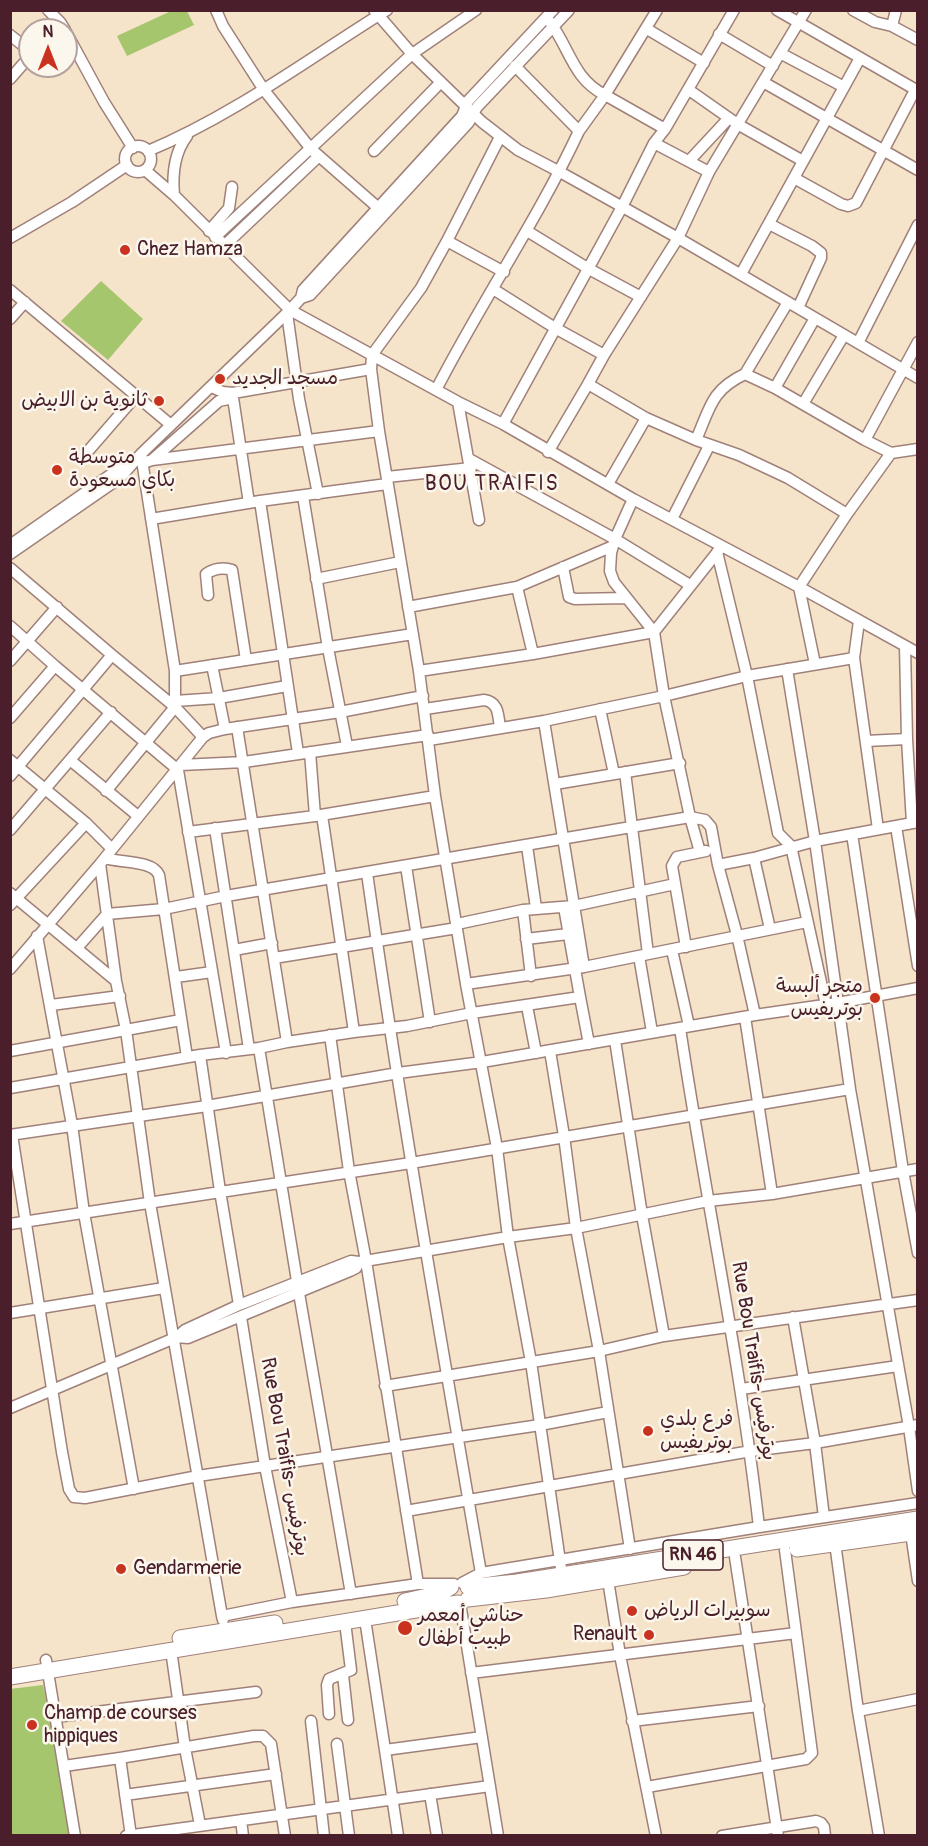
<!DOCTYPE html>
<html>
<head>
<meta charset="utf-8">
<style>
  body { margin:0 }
  #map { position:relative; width:928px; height:1846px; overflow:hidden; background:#f5e3ca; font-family:Pangolin,sans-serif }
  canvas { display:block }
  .frame { position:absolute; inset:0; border:12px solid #4a1f2b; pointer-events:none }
  .north { position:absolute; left:18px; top:18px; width:60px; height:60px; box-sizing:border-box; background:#fbf7ec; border:2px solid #b4a19f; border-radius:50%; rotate:0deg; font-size:16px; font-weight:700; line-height:24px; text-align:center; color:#4a1f2b }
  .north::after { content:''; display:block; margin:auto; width:21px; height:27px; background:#c8321e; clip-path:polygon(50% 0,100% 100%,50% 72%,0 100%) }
</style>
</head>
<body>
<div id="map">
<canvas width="928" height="1846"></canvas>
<div class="frame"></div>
<div class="north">N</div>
</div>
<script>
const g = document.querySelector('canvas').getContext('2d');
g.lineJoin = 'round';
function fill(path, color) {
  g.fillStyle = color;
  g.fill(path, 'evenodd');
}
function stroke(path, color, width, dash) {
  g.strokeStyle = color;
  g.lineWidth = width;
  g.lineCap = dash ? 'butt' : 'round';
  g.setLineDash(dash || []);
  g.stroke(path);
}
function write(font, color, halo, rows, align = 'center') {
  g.font = font + ' Pangolin,"Playpen Sans Arabic",sans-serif';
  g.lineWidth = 5;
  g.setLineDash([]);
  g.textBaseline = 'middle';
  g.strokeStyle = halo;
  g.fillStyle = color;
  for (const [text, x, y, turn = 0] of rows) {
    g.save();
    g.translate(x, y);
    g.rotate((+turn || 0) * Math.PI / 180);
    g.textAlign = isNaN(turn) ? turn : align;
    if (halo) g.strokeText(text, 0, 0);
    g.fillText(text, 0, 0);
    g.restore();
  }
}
const green = new Path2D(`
  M171 11H187L194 25 127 56 117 36Z
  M101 281 143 319 108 360 61 321Z
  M43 1685 61 1761 72 1835H11L10 1689Z`);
const minor = new Path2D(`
  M48 10 60 22 65 30
  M216 10 223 26 264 90 311 149 383 212
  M374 10 412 54 482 122 518 150 560 172 678 238 918 378
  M777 10 918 91
  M853 10 875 22 892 26
  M896 10 892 26 918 40
  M550 22C570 49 573 79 605 95L657 10
  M647 29 704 63
  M66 32 104 102 133 148
  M719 34 773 66
  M10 35 30 51
  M780 53 844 87
  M10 79 30 56
  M763 82 918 170
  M689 90 739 125 803 161
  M665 129 734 10
  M500 137 447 241 504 272
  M125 159a13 13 0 1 1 26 0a13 13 0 1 1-26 0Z
  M148 151C234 115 308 59 387 10
  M374 151 441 82
  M689 161 729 118
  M145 170 174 195 290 310 458 402 503 424 633 499 799 587 918 653
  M709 172 806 10
  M794 178 841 204 848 206 856 203 915 90
  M174 195C172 173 174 153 187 136
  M769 224 812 246 821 253V258L798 308
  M209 231 229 208 232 187
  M527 231 589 269 641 297
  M215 237 412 54 476 10
  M10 238 72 202 127 165
  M447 241 421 288 372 355 371 369 379 431 419 671 435 796 466 984 497 1148 508 1237 531 1362 562 1575
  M224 246 319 156
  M741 274 860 58
  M493 289 555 328 604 355
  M10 290 171 425
  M301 298 310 295 469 122 477 107 569 10
  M287 313 299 399 318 494
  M10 319 25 302
  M858 343 918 225
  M745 374 788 302
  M588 384 604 355 678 238 709 172 654 143
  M211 387 223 392 233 393 371 369
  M775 388 815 318
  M436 390C481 302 537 221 579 131L515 66
  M458 402 479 520
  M803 404 844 335
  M503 424 622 207 654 143 665 129 605 95 579 131
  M865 440 918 342
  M89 450 135 397
  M548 452 588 384 646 418 696 440
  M469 459 615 539 690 585
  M152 460 219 401 233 398 249 503
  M143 463 152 460 379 431
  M387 477 471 468
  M608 484 646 418
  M303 496 328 648 347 746
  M633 499 615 539 611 553 610 571 614 582 654 632 664 696 690 817 700 852
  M260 501 298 753
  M847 514 788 478 739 455 696 440C710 408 711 390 745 374L775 388 865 440 891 453 918 449
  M151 519 260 501 387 484
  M672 519 709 446
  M10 545 123 466 130 463
  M717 552 747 676 778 833 791 846 826 1005
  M10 554 120 478 141 454 290 310 301 298 303 290 462 116 468 101 553 10
  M563 567 569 597 575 599 626 598
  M10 568 112 655 175 707 203 737
  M316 579 400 562
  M517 587 533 654
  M208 595 206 574C213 569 223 567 232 570L246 660
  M408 607 517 587 613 546
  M859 621 854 658 878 829
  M10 626 55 666 178 770 226 1053
  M654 632 719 550
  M905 646 907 739
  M10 661 57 607
  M815 664 799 587 847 514 891 453
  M212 665 225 729
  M787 669 815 841 850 1089 909 1427 918 1491
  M175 671 413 634
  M419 671 533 654 654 632
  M175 701 219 698 287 686
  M425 709 484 700C499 702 498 715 500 728
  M600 709 614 774
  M10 718 55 666
  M544 721 584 967
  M237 727 287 1042
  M429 740 544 721 664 696 747 676 854 658
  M866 741 907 739 912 823
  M310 752 315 816
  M10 760 86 823 112 849
  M70 760 138 816
  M181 765 244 762 428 735
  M625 772 648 954
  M10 776 112 655
  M555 784 680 763
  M106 791 175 707V671L141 454
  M322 815 354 1032
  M896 826 918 966
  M215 828 249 1049
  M10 830 111 712
  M188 832 315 816 435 796
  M852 834 903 1171 918 1253
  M527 846 536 908
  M105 858C120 863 153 860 159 875L187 1057
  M754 858 770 929
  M100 864 116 981 126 1030 150 1203 222 1616
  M718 865 754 858 815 841 918 822
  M406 866 430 1022
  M367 873C400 1107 441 1340 481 1573
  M10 893 116 981
  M10 905 86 823
  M457 924 523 910
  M37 936 72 1125 84 1213 134 1489
  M526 939 568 934
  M686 947 672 866 677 857 706 851
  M77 948 107 914 164 909 226 896 690 817 705 820 711 827 718 865 737 935 755 1015
  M234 950 272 943
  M672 950 689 1026
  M639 956 652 1032
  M274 958 457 928
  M10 969 100 864 203 737 209 733 225 729 340 712 423 696
  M531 976 523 910 574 906 675 884
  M176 977 212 972
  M466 984 584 967 807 922
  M580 997 589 1044
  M51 1005 120 996
  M527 1006 536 1053
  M745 1017 772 1194
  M680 1028C705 1195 740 1359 759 1527
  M330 1035 349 1171 366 1261 418 1584
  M615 1040 642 1215 664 1336
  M259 1048 297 1281
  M10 1051 181 1020
  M550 1051 564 1136 576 1228 599 1351 630 1549
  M200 1055 220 1191 239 1305
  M10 1088 200 1055 259 1048 287 1042 354 1032 407 1026 472 1013 580 997 564 907
  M10 1135 207 1106 398 1073 482 1062 755 1015 838 1003 918 988
  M12 1135 62 1452 69 1489 74 1497 85 1498 198 1476 540 1425 608 1412
  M10 1224 411 1163 850 1089
  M299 1293 351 1594
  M10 1313 164 1288
  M241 1317 265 1466 292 1602
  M793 1317 815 1443 824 1517
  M177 1337 188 1338 350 1271 356 1268 359 1262
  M385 1386 599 1351 664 1336 918 1300
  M741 1389 898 1366
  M10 1408 177 1337 185 1330 239 1305 351 1261 359 1262 508 1237 576 1228 708 1201 772 1194 918 1169
  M406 1511 751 1451 815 1443 918 1425
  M911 1533 918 1581
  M835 1543 858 1711 879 1836
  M735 1557 778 1836
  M608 1580 620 1655 656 1836
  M462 1583 481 1573 759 1527 918 1503
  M460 1603 498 1836
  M365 1619 385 1750
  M223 1620 222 1616 292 1602 418 1584H454
  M171 1650 185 1748 200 1825
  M46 1660 75 1836
  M471 1673 796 1633
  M343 1675 348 1720
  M858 1711 918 1699
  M329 1714 327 1685 329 1679 351 1670 345 1622
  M56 1717 256 1692
  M311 1721 324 1836
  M632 1721 759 1706
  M337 1744 349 1836
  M120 1758 131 1836
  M64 1766 120 1758 254 1736H263L271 1744 285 1836
  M647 1787 806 1759 812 1753 785 1550
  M430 1794 437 1836
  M125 1795 276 1774
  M241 1820 243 1836
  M126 1836 490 1786
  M398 1836 385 1750 482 1737
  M722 1836 816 1821 821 1823 824 1827 825 1836`);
const highway = new Path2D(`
  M797 1549 918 1532
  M468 1587 517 1582 918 1519
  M468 1599 546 1590 684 1567
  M405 1601 441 1593 451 1587
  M180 1638 275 1623
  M10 1677 458 1603`);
const markers = [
  [125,250,6,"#c8321e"],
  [220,379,6,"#c8321e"],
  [159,401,6,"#c8321e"],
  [57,470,6,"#c8321e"],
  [875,998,6,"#c8321e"],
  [648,1431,6,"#c8321e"],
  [121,1569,6,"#c8321e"],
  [632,1611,6,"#c8321e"],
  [405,1628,8,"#c8321e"],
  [649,1635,6,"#c8321e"],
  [32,1725,6,"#c8321e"]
];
const shields = [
  [693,1555,60]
];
const shieldNames = [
  ["RN 46",693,1555]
];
const poiNames = [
  ["Chez Hamza",137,250],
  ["مسجد الجديد",232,379],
  ["ثانوية بن الابيض",147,401,"right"],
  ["متوسطة",69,458],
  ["بكاي مسعودة",69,481],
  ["متجر ألبسة",863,987,"right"],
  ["بوتريفيس",863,1010,"right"],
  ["فرع بلدي",660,1420],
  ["بوتريفيس",660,1443],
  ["Gendarmerie",133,1569],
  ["سوبيرات الرياض",644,1611],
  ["حناشي أمعمر",418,1616],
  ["طبيب أطفال",418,1639],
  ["Renault",637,1635,"right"],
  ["Champ de courses",44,1714],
  ["hippiques",44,1737]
];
const streetNames = [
  ["Rue Bou Traifis- بوترفيس",753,1361,81],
  ["Rue Bou Traifis- بوترفيس",284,1457,80]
];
const neighbourhoodNames = [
  ["BOU TRAIFIS",492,485]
];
fill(green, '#a6c66e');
stroke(minor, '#a0817a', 13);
stroke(highway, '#a0817a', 17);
stroke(minor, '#fff', 10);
stroke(highway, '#fff', 15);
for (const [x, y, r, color] of markers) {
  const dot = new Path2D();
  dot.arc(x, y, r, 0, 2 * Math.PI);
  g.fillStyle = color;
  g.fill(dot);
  stroke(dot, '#fbf7ec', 2);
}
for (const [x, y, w] of shields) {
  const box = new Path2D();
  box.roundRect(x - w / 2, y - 15, w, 30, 4.5);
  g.fillStyle = '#fbf7ec';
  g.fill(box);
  stroke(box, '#4a1f2b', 1.5);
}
write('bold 18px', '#4a1f2b', null, shieldNames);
write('20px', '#4a1f2b', '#fbf7ec', poiNames, 'left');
write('20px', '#4a1f2b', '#fbf7ec', streetNames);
g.letterSpacing = '1.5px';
write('21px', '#4a1f2b', '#fbf7ec', neighbourhoodNames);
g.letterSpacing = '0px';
</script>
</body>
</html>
